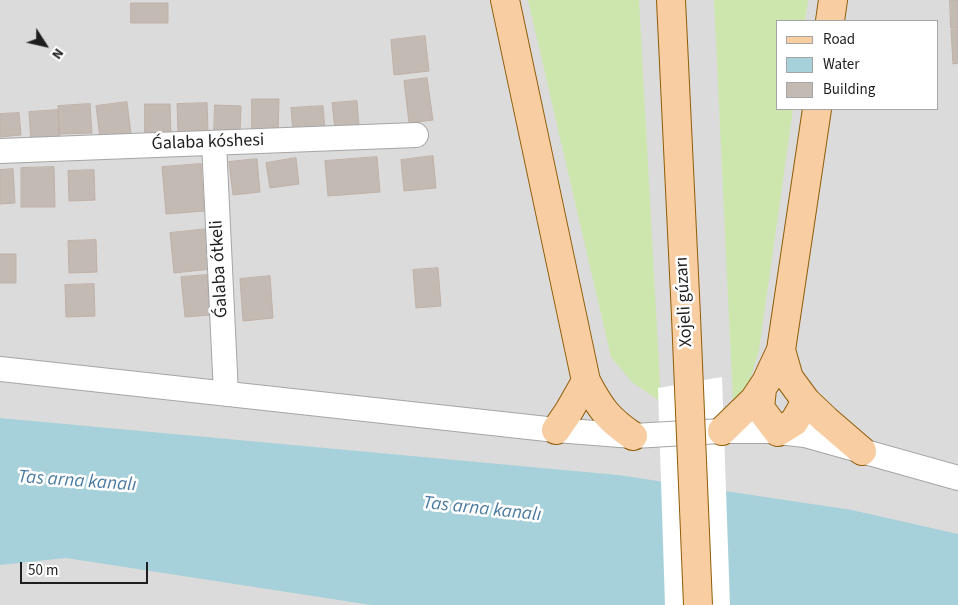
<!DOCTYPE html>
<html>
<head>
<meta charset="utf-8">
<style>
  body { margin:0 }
  #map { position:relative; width:958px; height:605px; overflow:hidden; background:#efebe5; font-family:"Source Sans 3",sans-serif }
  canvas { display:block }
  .legend { position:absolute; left:776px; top:20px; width:162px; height:90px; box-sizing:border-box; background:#fff; border:1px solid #a5a5a5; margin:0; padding:6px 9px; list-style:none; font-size:15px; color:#1e1e1e }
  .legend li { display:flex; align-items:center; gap:10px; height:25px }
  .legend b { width:25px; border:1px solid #a5a5a5 }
  .north { position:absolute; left:20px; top:20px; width:50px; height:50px; -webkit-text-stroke:4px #fff; paint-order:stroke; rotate:125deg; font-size:14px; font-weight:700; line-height:20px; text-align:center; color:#1e1e1e }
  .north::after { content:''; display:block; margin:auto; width:18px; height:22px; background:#1e1e1e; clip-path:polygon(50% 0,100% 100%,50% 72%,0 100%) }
  .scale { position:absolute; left:20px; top:562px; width:128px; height:22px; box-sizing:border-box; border:2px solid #1e1e1e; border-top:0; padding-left:6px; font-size:15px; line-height:18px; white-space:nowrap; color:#1e1e1e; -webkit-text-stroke:4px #fff; paint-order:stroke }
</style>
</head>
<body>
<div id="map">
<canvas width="958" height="605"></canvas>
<ul class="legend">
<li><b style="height:6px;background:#f7cda1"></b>Road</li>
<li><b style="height:14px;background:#a7d1da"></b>Water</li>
<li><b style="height:14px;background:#c3bab4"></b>Building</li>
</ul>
<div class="north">N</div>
<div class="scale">50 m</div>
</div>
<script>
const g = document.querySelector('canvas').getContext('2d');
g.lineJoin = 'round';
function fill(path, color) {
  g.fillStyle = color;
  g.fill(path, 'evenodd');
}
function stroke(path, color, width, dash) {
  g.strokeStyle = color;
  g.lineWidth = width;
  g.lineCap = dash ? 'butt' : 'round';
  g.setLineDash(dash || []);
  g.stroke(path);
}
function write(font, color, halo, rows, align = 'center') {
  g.font = font + ' "Source Sans 3",sans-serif';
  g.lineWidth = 5;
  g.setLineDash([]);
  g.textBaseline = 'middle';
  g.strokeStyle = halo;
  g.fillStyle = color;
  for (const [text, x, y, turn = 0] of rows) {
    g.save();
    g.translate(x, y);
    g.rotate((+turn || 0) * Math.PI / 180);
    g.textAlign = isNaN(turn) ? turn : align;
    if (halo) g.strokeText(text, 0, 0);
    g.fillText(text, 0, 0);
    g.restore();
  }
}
const residential = new Path2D(`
  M0 0H958V605H0ZM777 21H937V109H777Z`);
const grass = new Path2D(`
  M528 0H639L661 402 632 382 611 357Z
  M714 0H808L805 21H777V109H793L759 350 749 383 733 402Z`);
const water = new Path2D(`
  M0 418 618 475 852 510 958 534V605H371L66 558 0 565Z`);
const pier = new Path2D(`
  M722 377 730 605H665L658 388Z`);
const building = new Path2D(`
  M950 0H958V28H951Z
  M131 3H168V23H131Z
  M958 29V63L953 64 951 30Z
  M425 36 429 71 394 75 391 40Z
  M427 78 433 120 409 123 404 81Z
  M252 99H279L278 134H252Z
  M357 101 359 127 335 129 332 103Z
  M127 102 131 134 100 138 96 106Z
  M207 103 208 132 178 133 177 104Z
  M90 104 92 133 59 134 58 106Z
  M145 104H170L171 135H145Z
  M215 105 241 106 240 135 214 134Z
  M323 106 325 131 293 133 291 108Z
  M58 110 60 139 31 141 29 112Z
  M19 113 21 135 0 137V114Z
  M433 156 436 188 404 191 401 160Z
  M377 157 380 192 328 196 325 161Z
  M296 158 299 184 270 188 266 163Z
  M257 159 260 192 233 195 229 162Z
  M201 164 204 211 166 214 162 167Z
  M54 167 55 207H21V168Z
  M13 169 15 203 0 204V170Z
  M94 170 95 200 69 201 68 171Z
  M207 229 211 269 174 273 170 233Z
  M96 240 97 272 69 273 68 241Z
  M0 254H16V283H0Z
  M438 268 441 306 416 308 413 270Z
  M207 275 210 315 185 317 181 277Z
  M270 276 273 318 243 321 240 279Z
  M94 284 95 316 66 317 65 285Z`);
const minor = new Path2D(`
  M214 143 226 394
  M0 151 416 135
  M0 369 556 430 633 436 722 431H769L805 435 958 478`);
const major = new Path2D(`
  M505 0 586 381C600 408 608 419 633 436
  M671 0 686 316
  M830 21 833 0
  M781 350 789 378 806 401 826 420 862 451
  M762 389 760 408 778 432 794 422 806 401
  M556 430 569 411 586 381
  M722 431 754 400 766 382 781 350 817 109`);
const majorBridge = new Path2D(`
  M686 316 698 605`);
const streetNames = [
  ["Ǵalaba kóshesi",208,143,-2],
  ["Ǵalaba ótkeli",220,269,-93],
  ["Xojeli gúzarı",685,302,-93]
];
const waterNames = [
  ["Tas arna kanalı",77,482,4],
  ["Tas arna kanalı",482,510,6]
];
fill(residential, '#dcdbdb');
fill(grass, '#cce6ad');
fill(water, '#a7d1da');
fill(pier, '#fff');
fill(building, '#c3bab4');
stroke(building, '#c0b1a8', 1);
stroke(minor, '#a5a5a5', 26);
stroke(major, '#915c07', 30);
stroke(minor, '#fff', 24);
stroke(major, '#f7cda1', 28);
stroke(majorBridge, '#915c07', 30, []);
stroke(majorBridge, '#f7cda1', 28);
write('18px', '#1e1e1e', '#fff', streetNames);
write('italic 19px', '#4c7ba1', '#fff', waterNames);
</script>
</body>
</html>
